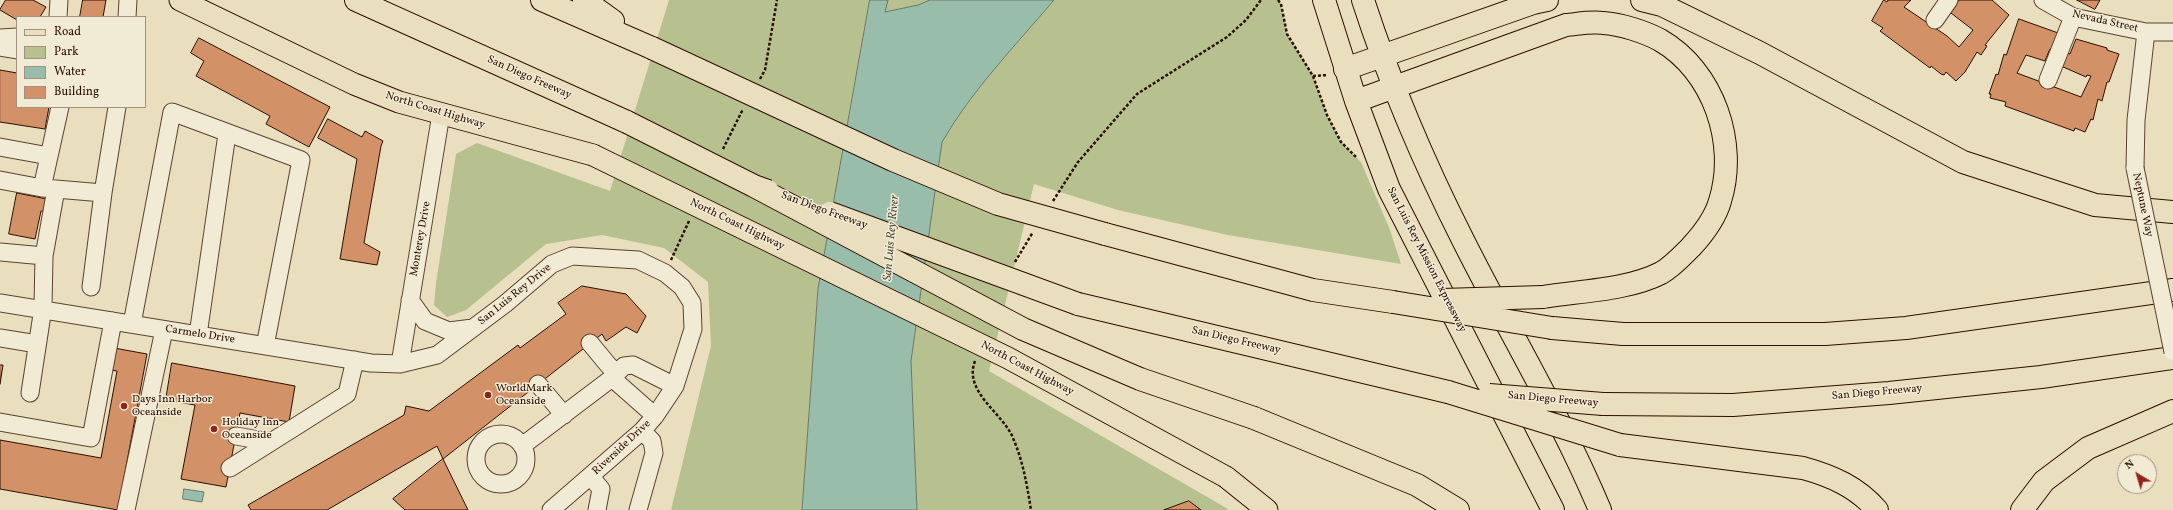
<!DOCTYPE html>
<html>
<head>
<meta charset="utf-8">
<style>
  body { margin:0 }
  #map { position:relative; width:2173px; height:510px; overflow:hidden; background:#e9debd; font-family:Vollkorn,serif }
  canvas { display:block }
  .legend { position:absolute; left:16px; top:16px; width:130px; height:92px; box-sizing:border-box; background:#f1ead4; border:1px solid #a2927f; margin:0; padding:5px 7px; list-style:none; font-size:12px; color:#2b0f00 }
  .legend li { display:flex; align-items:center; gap:8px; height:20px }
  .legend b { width:20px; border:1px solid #a2927f }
  .north { position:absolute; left:2117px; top:454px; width:40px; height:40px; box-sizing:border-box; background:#f1ead4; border:1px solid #a2927f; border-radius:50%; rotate:322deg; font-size:11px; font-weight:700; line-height:16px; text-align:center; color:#2b0f00 }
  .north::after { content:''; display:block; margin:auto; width:14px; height:18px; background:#8f2418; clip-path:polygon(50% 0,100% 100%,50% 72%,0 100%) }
</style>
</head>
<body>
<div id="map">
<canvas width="2173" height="510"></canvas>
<ul class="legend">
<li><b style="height:5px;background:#e9debd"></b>Road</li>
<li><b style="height:11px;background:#b7c190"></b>Park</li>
<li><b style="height:11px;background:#99bdab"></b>Water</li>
<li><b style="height:11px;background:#d29167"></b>Building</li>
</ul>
<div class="north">N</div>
</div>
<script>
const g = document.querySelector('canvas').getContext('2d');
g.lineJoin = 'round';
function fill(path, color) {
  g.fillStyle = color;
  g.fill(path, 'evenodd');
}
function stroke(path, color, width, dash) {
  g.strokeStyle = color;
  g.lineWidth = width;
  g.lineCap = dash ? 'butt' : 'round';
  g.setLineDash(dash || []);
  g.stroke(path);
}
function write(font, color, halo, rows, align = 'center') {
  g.font = font + ' Vollkorn,serif';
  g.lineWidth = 3;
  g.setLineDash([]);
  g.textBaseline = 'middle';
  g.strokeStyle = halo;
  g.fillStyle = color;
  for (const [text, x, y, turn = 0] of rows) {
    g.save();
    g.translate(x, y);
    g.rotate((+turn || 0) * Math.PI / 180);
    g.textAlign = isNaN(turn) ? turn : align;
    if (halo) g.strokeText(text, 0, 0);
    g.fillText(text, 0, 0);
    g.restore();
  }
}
const green = new Path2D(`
  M669 0H870L818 289 802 510H671L711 346 708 282 664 248 602 235 546 244 466 310 447 317 434 305 436 283 456 154 477 143 610 191Z
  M888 0H930L918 5 884 12Z
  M1054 0H1278L1281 4 1287 34 1313 76 1327 115 1341 142 1361 162 1390 230 1401 264 1228 235 1118 210 1034 184 989 371 1228 509 1226 510H917L911 361 942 142C972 90 1015 46 1054 0Z`);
const water = new Path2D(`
  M870 0H888L885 12 918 5 930 0H1054C1015 46 972 90 942 142L911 361 917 510H802L818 289Z
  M184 489 204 492 202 502 183 499Z`);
const building = new Path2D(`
  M6 0H33L46 7 40 17H17V20L0 10Z
  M83 0H106L103 17H80Z
  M1884 0 1887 2 1888 0H1911L1904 7 1947 36 1959 47 1973 30 1951 13 1950 11 1959 0H1992L2009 15 1985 45 1987 46 1981 55 1977 52 1965 72 1956 81 1946 72 1944 75 1941 74 1931 66 1930 68 1880 31 1883 28 1872 21Z
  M2077 0H2100L2095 9Z
  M2019 19 2061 34 2055 50 2051 48 2049 51 2045 61 2026 55 2017 73 2081 97 2091 76 2087 75 2086 77 2061 66 2066 53 2070 54 2076 39 2107 48V50L2119 54 2109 82H2107L2102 101 2098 99 2093 120 2091 119 2085 132 2075 128 2074 131 2005 106 2006 102 1990 98 1991 94H1989L1996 74 1998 75 2004 54 2006 55Z
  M199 38 330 107 309 147 266 124 270 116 196 76 204 61 191 53Z
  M0 70 17 73V107H49L45 129 0 122Z
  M328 119 362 137 365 131 383 141 381 146 364 243 380 252 377 265 340 259 357 159 318 138Z
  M17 193 47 199 45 211H41L35 239 9 234Z
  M582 286 626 294 646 316 637 333 626 327 606 341 602 334 443 459 437 446 327 510H251L248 505 404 415 406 406 429 411 518 345 520 348 566 314 558 303Z
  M114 348 147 354 118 510 0 489V440L101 458 117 371 110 370Z
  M172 363 295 386 289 422 240 413 226 487 181 479 195 405 166 400Z
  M0 365H3L0 384Z
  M443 459 468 510H405L393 499Z
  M1189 501 1201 510H1164Z`);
const path = new Path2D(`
  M1278 0 1281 4 1287 34 1313 76 1327 115 1341 142 1357 158
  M1313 76 1328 75
  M760 79 765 70 777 0
  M723 149 743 109
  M1053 201 1078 162 1137 94 1227 37 1246 20 1261 0
  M671 260 689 221
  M1015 262 1033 232
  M975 361C963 392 1003 413 1013 438 1023 461 1027 485 1031 510`);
const minor = new Path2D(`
  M2043 0 2073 17 2146 32H2173
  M58 17 59 0
  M127 17 128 0
  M1935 20 1949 0
  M0 38 17 37
  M0 47 17 50
  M2048 80 2073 17
  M0 147 49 156
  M2135 168 2136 120 2146 32
  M0 180 42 188
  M56 189 103 193 117 107
  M0 252 44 256
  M91 287 103 193
  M410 300 425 321 449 331 473 328
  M0 303 371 363 400 364 437 355 505 304 552 264 572 256 638 260 665 273 682 287 692 303 693 329 675 386 655 416 642 431 551 510
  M132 324 172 112 301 160 265 346
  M198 335 227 134
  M0 338 37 344
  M590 343 609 366 616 372
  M400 364 441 114
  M612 378 655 416
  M538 384 564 415
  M30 393 43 308 44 256 56 189 42 188 60 107
  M0 422 91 438 113 321
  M476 459a25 25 0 1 1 50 0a25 25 0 1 1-50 0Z
  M236 436 271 442
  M522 446 612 378 624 366 633 365 675 386
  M230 468 347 394 355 360
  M591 477 601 489 597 510
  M126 510 164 330
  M638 510 654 453 652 441 642 431`);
const major = new Path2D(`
  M180 0 354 84 399 102 593 155
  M1226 477 1267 510`);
const highway = new Path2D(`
  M356 0 627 122
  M542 0 652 48
  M584 0 613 21
  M1324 0 1356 101 1389 189 1553 510
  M1363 0C1390 83 1424 163 1463 240 1508 330 1561 417 1600 510
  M1642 0 1662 5 1760 53 1963 162 2095 205 2173 212
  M1345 69 1533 3 1547 0
  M1356 101 1566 25C1578 24 1591 21 1603 23 1621 24 1645 32 1660 40 1714 71 1738 144 1720 201 1715 219 1703 234 1691 247 1682 256 1672 267 1661 273 1628 290 1580 291 1543 297
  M1105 234 1313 290 1393 302
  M1078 304 1448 392
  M1552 328 1623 334H1825L1906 328 2173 290
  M1603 404 1733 405 1889 393 2041 377 2173 358
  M1254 418 1417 485 1458 510
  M1620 445 1803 468C1832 476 1857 487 1877 510
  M2022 510 2044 481 2088 448 2173 411`);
const minorBridge = new Path2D(`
  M2135 168 2173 352`);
const majorBridge = new Path2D(`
  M593 155 1008 358 1226 477`);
const highwayBridge = new Path2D(`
  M652 48 893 160 998 204 1105 234
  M627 122 754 186 768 191
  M754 186 1023 329 1140 379 1254 418
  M830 213 1078 304
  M1442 300 1543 297
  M1393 302 1552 328
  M1448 392 1620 445
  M1489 395 1603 404`);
const markers = [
  [488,395,4,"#8f2418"],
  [124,406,4,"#8f2418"],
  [214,429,4,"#8f2418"]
];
const streetNames = [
  ["Nevada Street",2105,22,13],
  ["San Diego Freeway",529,78,24],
  ["North Coast Highway",435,111,17],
  ["Neptune Way",2142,205,78],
  ["San Diego Freeway",824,211,20],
  ["North Coast Highway",737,225,26],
  ["Monterey Drive",421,239,-80],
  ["San Luis Rey Mission Expressway",1426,260,63],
  ["San Luis Rey Drive",515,295,-39],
  ["Carmelo Drive",200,335,9],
  ["San Diego Freeway",1236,341,13],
  ["North Coast Highway",1027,369,28],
  ["San Diego Freeway",1877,393,-5],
  ["San Diego Freeway",1553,400,5],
  ["Riverside Drive",622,448,-43]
];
const poiNames = [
  ["WorldMark",496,389],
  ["Oceanside",496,402],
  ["Days Inn Harbor",132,400],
  ["Oceanside",132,413],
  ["Holiday Inn",222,423],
  ["Oceanside",222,436]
];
const waterNames = [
  ["San Luis Rey River",892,238,-85]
];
fill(green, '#b7c190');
fill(water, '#99bdab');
stroke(water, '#6d7767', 1);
fill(building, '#d29167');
stroke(building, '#2b0f00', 1);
stroke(minor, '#5a432f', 19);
stroke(major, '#2b0f00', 23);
stroke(highway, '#2b0f00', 24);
stroke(path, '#2b0f00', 2.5, [3, 2]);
stroke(minor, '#f1ead4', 17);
stroke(major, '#e9debd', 21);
stroke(highway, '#e9debd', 22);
stroke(minorBridge, '#5a432f', 19, []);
stroke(majorBridge, '#2b0f00', 23, []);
stroke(highwayBridge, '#2b0f00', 24, []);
stroke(minorBridge, '#f1ead4', 17);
stroke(majorBridge, '#e9debd', 21);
stroke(highwayBridge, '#e9debd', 22);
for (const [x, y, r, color] of markers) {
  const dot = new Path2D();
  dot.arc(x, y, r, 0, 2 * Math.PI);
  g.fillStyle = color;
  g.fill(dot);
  stroke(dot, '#f1ead4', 1.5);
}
write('11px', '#2b0f00', '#f1ead4', streetNames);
write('11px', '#2b0f00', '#f1ead4', poiNames, 'left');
write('italic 12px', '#524c3c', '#f1ead4', waterNames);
</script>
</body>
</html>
